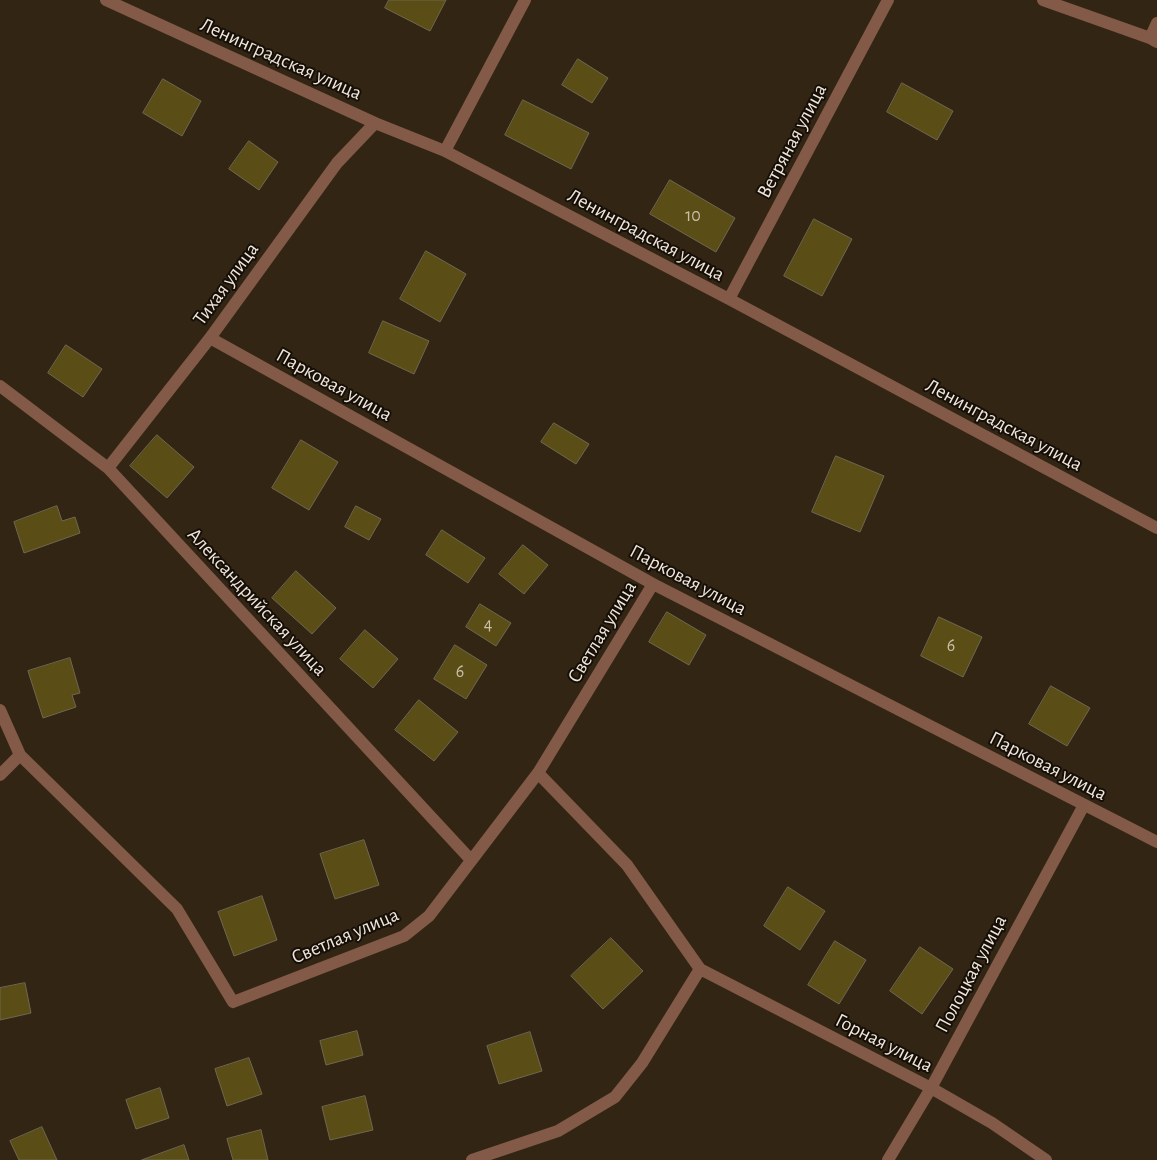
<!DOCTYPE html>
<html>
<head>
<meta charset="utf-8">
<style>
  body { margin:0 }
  canvas { display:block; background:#332514 }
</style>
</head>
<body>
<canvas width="1157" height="1160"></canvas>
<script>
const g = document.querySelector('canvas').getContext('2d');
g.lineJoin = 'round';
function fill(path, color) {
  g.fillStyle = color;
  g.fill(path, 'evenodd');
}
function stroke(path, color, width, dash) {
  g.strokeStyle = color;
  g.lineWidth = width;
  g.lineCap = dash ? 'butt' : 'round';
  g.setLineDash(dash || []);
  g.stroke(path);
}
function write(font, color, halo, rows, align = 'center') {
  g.font = font + ' "Alegreya Sans",sans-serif';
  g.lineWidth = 4;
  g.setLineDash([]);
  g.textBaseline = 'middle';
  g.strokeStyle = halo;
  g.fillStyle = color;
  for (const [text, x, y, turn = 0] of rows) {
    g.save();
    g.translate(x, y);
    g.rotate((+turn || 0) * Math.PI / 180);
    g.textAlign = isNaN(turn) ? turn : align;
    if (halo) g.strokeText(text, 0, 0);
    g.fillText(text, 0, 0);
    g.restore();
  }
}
const building = new Path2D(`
  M389 0H446L430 31 385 8Z
  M578 59 608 78 592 103 562 85Z
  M163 79 201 101 182 136 143 113Z
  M902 83 953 111 937 140 887 112Z
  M523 100 589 133 571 169 505 135Z
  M249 141 278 162 259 190 229 169Z
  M670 180 735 218 716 252 650 214Z
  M814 219 852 239 822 296 784 276Z
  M426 251 466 274 440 322 400 299Z
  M383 321 429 341 414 374 369 353Z
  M66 345 102 369 83 397 48 373Z
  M554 423 589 444 576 464 541 442Z
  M157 435 194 467 167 498 130 466Z
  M301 440 338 462 309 510 272 488Z
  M836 456 884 476 860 532 812 512Z
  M57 506 62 521 75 517 80 533 24 553 14 522Z
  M356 506 381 519 369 540 345 527Z
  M442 530 485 558 468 583 426 555Z
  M523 545 548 565 524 594 499 574Z
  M296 571 336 608 312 634 272 598Z
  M480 604 511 623 496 646 466 627Z
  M667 612 706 635 689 665 649 642Z
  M939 617 982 637 963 677 921 656Z
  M365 630 398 659 373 688 340 659Z
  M455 645 487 665 466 699 434 679Z
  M70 658 80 693 72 695 76 707 43 718 28 671Z
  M1051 686 1090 708 1067 746 1029 724Z
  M419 700 458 732 434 761 395 730Z
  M364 840 379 885 335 899 320 854Z
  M788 887 825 911 800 950 764 926Z
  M262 896 277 940 234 956 218 912Z
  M611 938 643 971 603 1009 571 976Z
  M835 941 866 960 839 1004 808 985Z
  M920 947 953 969 922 1014 890 991Z
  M25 983 31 1013 0 1020V988Z
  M357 1031 363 1055 326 1065 320 1041Z
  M530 1032 542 1071 499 1084 487 1046Z
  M249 1058 262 1094 227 1106 215 1069Z
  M160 1088 169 1118 136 1129 126 1100Z
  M365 1096 373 1130 330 1140 322 1107Z
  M42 1127 57 1160H19L10 1141Z
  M261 1130 268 1160H233L227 1139Z
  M184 1145 189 1160H142Z`);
const lane = new Path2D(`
  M1043 0 1150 38 1157 42
  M1150 38 1157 23`);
const street = new Path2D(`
  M106 0 375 123 445 151 729 299 1157 528
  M445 151 525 0
  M729 299 888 0
  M210 338 653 584 1157 842
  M0 386 108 468 471 860
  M108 468 210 338 337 163 375 123
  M0 710 20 755 0 775
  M20 755 177 909 233 1002 404 936 429 916 538 773 653 584
  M538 773 627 865 700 969 931 1088 992 1123 1046 1160
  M472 1160 558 1131 615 1097 642 1063 700 969
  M888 1160 931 1088 1084 805`);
const numberNames = [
  ["10",693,216],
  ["4",488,625],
  ["6",951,646],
  ["6",460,672]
];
const streetNames = [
  ["Ленинградская улица",281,59,24],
  ["Ветряная улица",792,141,-62],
  ["Ленинградская улица",646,235,28],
  ["Тихая улица",226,284,-54],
  ["Парковая улица",334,385,29],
  ["Ленинградская улица",1004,425,28],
  ["Парковая улица",688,580,28],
  ["Александрийская улица",257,602,47],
  ["Светлая улица",602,632,-59],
  ["Парковая улица",1048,766,27],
  ["Светлая улица",345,936,-23],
  ["Полоцкая улица",971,974,-62],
  ["Горная улица",884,1043,27]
];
fill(building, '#5a4d15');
stroke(building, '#6e6851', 1);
stroke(lane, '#825a47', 12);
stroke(street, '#825a47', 12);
write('18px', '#cac0aa', null, numberNames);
write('20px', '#f0e6dc', '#150f08', streetNames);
</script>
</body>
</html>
